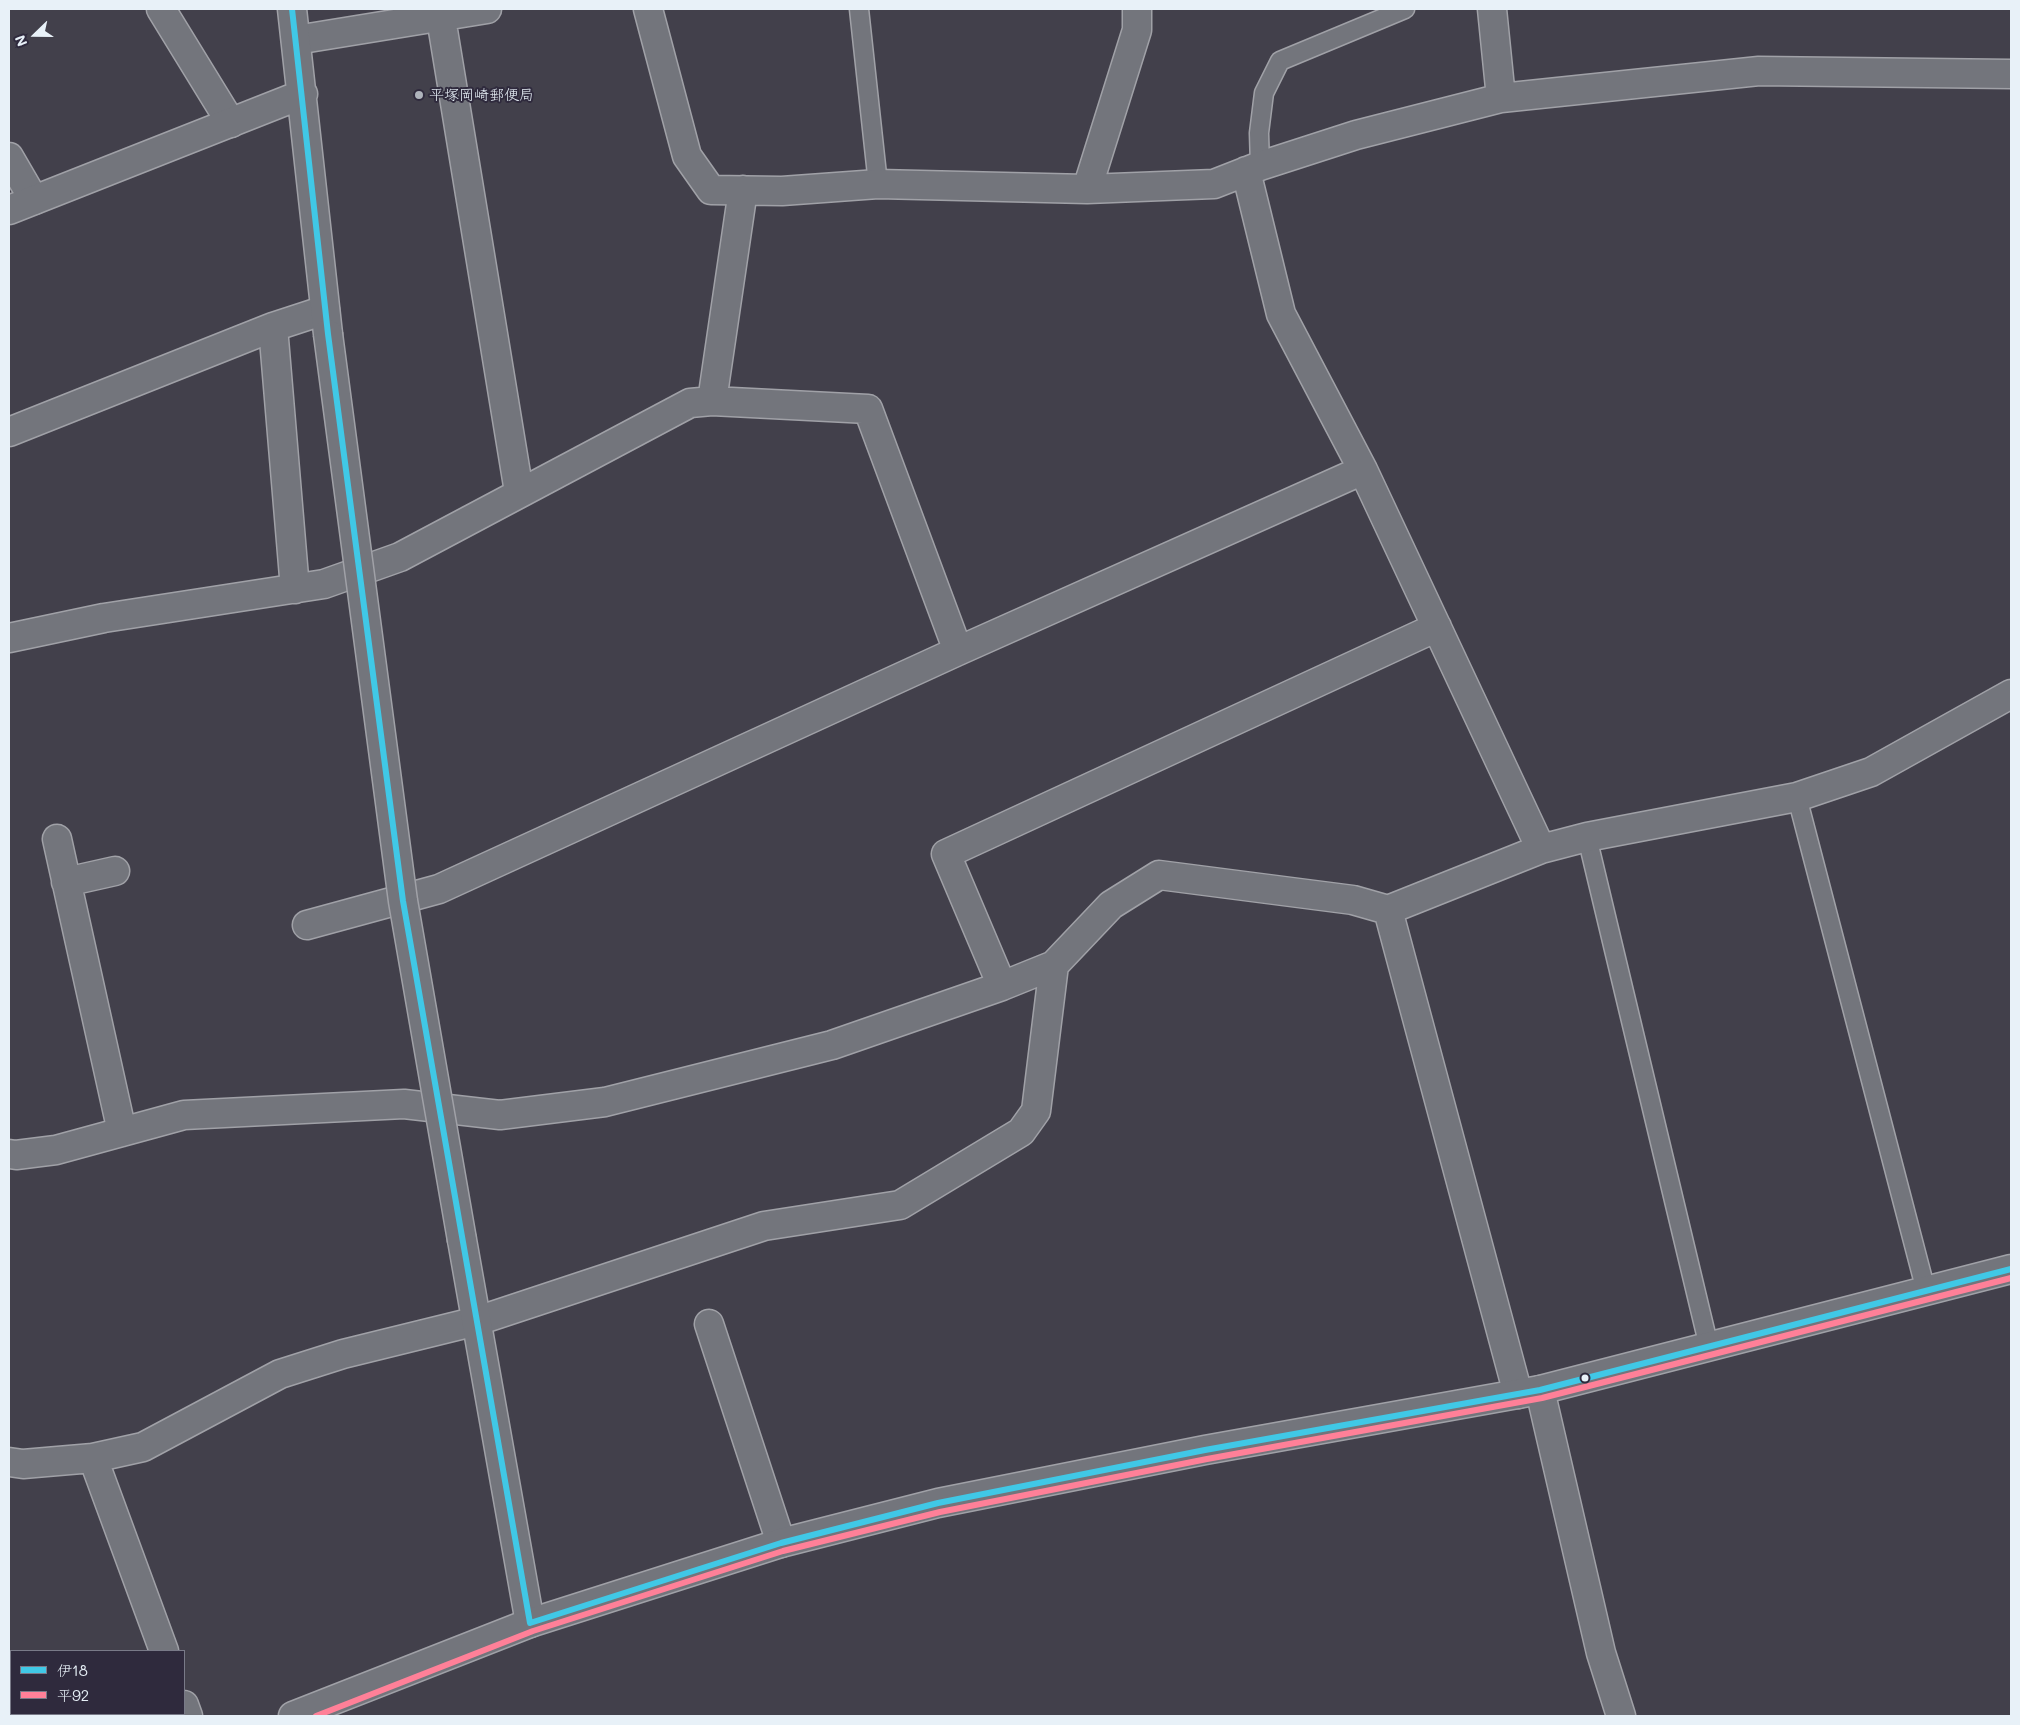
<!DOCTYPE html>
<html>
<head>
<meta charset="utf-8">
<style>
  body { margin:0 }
  #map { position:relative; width:2020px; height:1725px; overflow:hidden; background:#42404b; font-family:Mali,"Klee One",sans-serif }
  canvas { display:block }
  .frame { position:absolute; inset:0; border:10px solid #e8f1f8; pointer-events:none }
  .legend { position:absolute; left:10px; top:1650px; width:175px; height:65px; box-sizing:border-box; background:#2f2a3d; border:1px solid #797a88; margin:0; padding:6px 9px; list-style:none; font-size:15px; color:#e8f1f8 }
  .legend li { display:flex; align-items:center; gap:10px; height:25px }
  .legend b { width:25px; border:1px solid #797a88 }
  .north { position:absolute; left:10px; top:10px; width:50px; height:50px; -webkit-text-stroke:4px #2f2a3d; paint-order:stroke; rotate:248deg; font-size:14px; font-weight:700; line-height:20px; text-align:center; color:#e8f1f8 }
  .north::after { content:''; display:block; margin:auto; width:18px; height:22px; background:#e8f1f8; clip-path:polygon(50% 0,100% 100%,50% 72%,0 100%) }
</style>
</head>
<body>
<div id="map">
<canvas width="2020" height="1725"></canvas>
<div class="frame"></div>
<ul class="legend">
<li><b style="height:6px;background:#40c8e6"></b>伊18</li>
<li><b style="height:6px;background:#ff8098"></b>平92</li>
</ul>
<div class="north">N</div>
</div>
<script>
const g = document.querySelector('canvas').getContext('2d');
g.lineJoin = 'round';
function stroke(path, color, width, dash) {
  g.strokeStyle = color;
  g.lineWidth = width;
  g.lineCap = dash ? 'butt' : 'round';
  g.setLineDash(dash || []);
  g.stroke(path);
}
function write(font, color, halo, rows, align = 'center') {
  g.font = font + ' Mali,"Klee One",sans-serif';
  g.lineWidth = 4;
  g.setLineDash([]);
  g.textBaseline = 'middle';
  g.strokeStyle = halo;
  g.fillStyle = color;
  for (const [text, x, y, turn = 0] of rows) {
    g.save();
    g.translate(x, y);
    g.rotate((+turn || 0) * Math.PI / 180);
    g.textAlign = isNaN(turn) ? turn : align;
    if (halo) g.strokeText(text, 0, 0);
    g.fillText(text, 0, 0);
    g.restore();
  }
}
const service = new Path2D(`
  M859 9 878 184
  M1260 166 1259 133 1264 93 1280 61 1405 9
  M1797 797 1926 1291
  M1587 837 1709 1347`);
const minor = new Path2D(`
  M161 9 231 123
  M648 9 687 156 711 190 782 191 878 184 1087 189 1214 184 1260 166 1356 135 1501 98 1759 71 2011 74
  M1492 9 1501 98
  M441 18 519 492
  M296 40 487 9
  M9 157 34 200
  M1246 171 1281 314 1363 470 1541 849
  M1087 189 1137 30V9
  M273 327 295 589
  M712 401 743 190
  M9 432 273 327 325 310
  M9 638 104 618 324 584 400 557 690 403 712 401 868 409 958 651
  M57 839 122 1132
  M66 882 115 871
  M1388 910 1518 1394
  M307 925 439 889 958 651 1363 470
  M1002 986 946 854 1437 627
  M9 1154 16 1155 56 1150 184 1115 404 1104 500 1115 605 1102 832 1045 1002 986 1054 965 1111 905 1159 875 1353 900 1388 910 1541 849 1587 837 1797 797 1871 772 2011 694
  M709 1324 781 1543
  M1540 1390 1601 1653 1621 1716
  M93 1458 164 1651
  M9 1462 23 1464 93 1458 143 1447 280 1374 343 1354 477 1321 764 1226 900 1205 1021 1132 1036 1111 1054 965
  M184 1705 188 1716`);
const tertiary = new Path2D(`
  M292 9 328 334
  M9 210 303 94
  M462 1240 530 1623`);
const primary = new Path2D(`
  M293 1716 530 1623 781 1543 938 1503 1205 1450 1540 1390 2011 1269`);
const tertiaryBridge = new Path2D(`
  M328 334 403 901 462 1240`);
const bus1 = new Path2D(`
  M292 9 328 334 403 901 530 1623 781 1543 938 1503 1205 1450 1540 1390 2011 1269`);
const bus2 = new Path2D(`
  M316 1716 533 1631 783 1551 940 1512 1207 1459 1542 1398 2011 1278`);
const markers = [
  [419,95,5,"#aeb3bb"],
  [1585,1378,4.5,"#e8f1f8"]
];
const poiNames = [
  ["平塚岡崎郵便局",429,95]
];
stroke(service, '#a0a1a7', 21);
stroke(minor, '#a0a1a7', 31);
stroke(tertiary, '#a0a1a7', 31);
stroke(primary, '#a0a1a7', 31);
stroke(service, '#73757c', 18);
stroke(minor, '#73757c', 28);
stroke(tertiary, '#73757c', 28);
stroke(primary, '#73757c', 28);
stroke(tertiaryBridge, '#a0a1a7', 31, []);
stroke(tertiaryBridge, '#73757c', 28);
stroke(bus1, '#40c8e6', 6);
stroke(bus2, '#ff8098', 6);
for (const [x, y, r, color] of markers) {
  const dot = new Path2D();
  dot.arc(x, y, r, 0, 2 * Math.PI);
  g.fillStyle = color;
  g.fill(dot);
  stroke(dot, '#2f2a3d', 2);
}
write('15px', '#e8f1f8', '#2f2a3d', poiNames, 'left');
</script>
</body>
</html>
